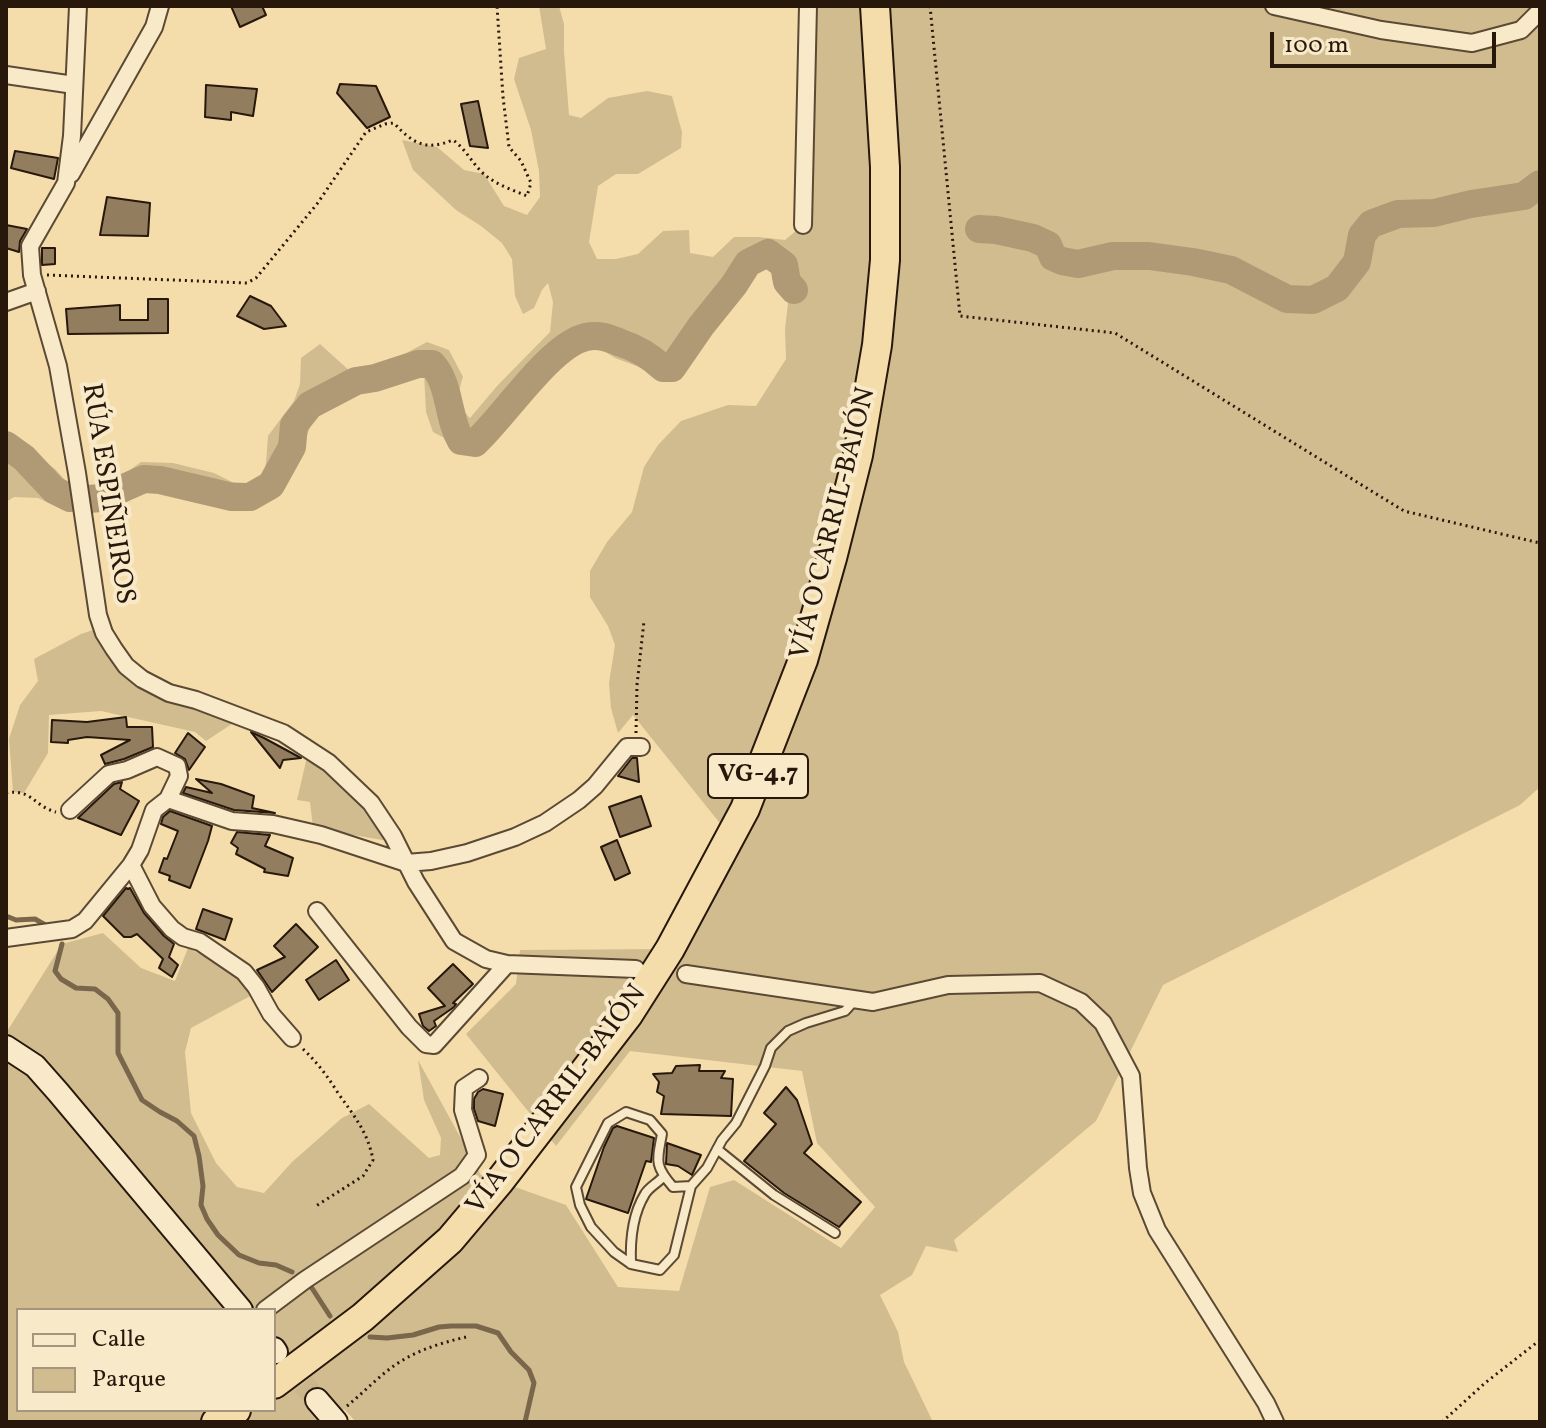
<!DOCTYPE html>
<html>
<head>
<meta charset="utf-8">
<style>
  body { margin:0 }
  #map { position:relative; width:1546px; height:1428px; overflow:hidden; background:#f4ddab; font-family:Vollkorn,serif }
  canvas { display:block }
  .frame { position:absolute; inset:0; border:8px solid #28180c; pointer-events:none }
  .legend { position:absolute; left:16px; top:1308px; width:260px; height:104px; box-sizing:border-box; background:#f8e9c8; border:2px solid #a5957d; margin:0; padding:10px 14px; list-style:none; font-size:24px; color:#28180c }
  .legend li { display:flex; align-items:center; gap:16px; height:40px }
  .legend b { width:40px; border:2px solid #a5957d }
  .scale { position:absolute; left:1270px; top:32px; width:226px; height:36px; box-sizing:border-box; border:4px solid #28180c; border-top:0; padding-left:10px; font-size:24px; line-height:28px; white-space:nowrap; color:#28180c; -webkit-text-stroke:6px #f8e9c8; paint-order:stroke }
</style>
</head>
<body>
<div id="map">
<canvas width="1546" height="1428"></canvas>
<div class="frame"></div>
<ul class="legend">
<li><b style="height:10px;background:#f8e9c8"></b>Calle</li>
<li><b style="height:22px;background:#d1bc90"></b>Parque</li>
</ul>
<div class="scale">100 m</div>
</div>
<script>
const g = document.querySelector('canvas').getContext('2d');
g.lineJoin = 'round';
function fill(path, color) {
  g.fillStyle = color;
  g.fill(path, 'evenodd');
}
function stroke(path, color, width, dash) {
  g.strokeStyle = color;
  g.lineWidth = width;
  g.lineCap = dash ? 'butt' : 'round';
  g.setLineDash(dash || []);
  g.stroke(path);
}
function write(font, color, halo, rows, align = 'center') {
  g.font = font + ' Vollkorn,serif';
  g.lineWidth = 8;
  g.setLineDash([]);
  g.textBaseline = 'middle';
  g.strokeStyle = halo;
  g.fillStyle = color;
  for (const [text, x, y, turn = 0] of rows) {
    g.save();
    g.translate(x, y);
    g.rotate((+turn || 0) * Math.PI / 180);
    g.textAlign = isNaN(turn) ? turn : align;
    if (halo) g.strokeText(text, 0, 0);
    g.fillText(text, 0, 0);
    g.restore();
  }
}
const green = new Path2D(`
  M539 6H559L564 24V51L569 115 581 118 608 98 647 91 672 96 682 132 681 148 638 174H616L598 186 589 242 597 259H616L638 254 663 231 689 230 690 253 713 257 734 237H759L785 240 803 225 808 6H1540V787L1520 805 1163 985 1096 1121 954 1240 958 1252 926 1246 912 1275 880 1295 898 1332 904 1362 933 1422H356L344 1409 332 1422H6V1033L62 944 103 933 141 968 175 981 188 948C211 960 237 972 252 995L191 1028 185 1052 191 1113 216 1163 237 1187 264 1193 292 1162 342 1118 369 1104 429 1158 440 1155 441 1138 424 1100 418 1060 481 1175 566 1205 618 1287 679 1291 710 1187 734 1180 841 1248 875 1207 817 1143 802 1071 630 1051 556 1146 466 1034 516 984 520 950 670 949 731 837 633 715 618 733 611 708 609 683 615 645 608 626 590 597V571L607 542 632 512 644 467 658 445 681 421 728 405 756 406 786 359 785 329 788 303 779 277 769 263 753 272 678 370 663 376 615 358 594 345 577 354 551 373 490 445 471 452 433 432 426 412 424 373 361 391 329 403 312 422 300 454 286 477 275 491 242 505 154 486 103 507 68 512 38 498 14 497 6 502V438L11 439 55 469 65 480 92 487 120 477 141 462 173 463 214 473 232 482 247 483 263 477 266 463 268 436 294 401 300 384 301 358 320 344 352 373 382 366 427 342 449 350 463 377C457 393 458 406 470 418L497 386 550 332 553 302 548 283 542 290 534 308 523 314 515 296 512 259 502 243 481 226 456 210 413 170 402 140 437 147 464 170 484 174 504 206 527 215 540 197 539 171 531 130 514 79 519 58 546 49ZM18 1310H274V1410H18Z
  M102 627 126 666 241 718 206 741 195 732 101 711 49 715 48 753 24 793 13 792 9 739 20 705 38 681 34 659 81 634Z
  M301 745 371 803 388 841 313 828 310 802 297 800 307 757Z`);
const stream = new Path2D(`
  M6 916 16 920 35 919 47 926
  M62 944 55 971 61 979 76 988 95 989 108 999 118 1013V1053L142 1100 160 1112 177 1121 194 1136 199 1156 203 1186 201 1205 207 1219 218 1235 239 1255 259 1263 276 1265 292 1272
  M310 1285 330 1316
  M370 1337 387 1338 413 1335 439 1327 451 1326H476L498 1333 511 1352 529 1370 534 1383 525 1422`);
const river = new Path2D(`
  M979 229 996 230 1033 238 1048 245 1053 257 1062 261 1078 264 1113 256H1149L1193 262 1231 270 1287 299 1313 300 1337 288 1357 262 1362 235 1371 224 1398 214 1434 213 1471 204 1524 196 1540 184
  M6 445 24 458 54 490 70 498
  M89 499 101 498 144 479 160 480 232 497H250L271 485 292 447 294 425 310 405 356 381 375 378 418 364H432C451 385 447 417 461 441L475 443C504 417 550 345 586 337 599 334 609 338 621 343 637 348 651 357 663 368H672L701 326 734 285 748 263 768 253 784 265 787 282 794 290`);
const building = new Path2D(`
  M231 6H262L266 15 240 27Z
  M340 84 376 86 390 117 367 128 337 93Z
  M206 85 257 89 253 116 231 112V120L205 117Z
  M478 101 488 148 470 146 461 104Z
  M15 151 58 158 54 179 11 168Z
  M107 197 150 203 148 236 100 235Z
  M6 225 27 229 20 241 19 252 6 248Z
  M42 248H55V264L42 265Z
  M250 296 271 306 286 326 264 329 237 316Z
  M148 299H168V333L68 334 66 309 120 305V320H148Z
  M126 717 127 727H152L153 747 124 759 105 764 101 755 130 740 87 737 68 740V743L51 742 52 720 87 722Z
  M251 732 264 738 301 758 283 760 280 768Z
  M188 733 205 747 189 770 185 759 175 753Z
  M632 758H637L639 782 618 776Z
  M196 779 221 784 254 796 252 808 275 813 234 810 183 793 186 787 212 793Z
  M122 782 120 789 139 801 121 835 78 818 114 784Z
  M641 796 651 826 620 837 609 807Z
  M170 811 212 826 208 841 190 888 169 880 170 876 159 872 164 858 167 859 178 831 161 824 163 817Z
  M237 832 270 835 265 846 293 858 288 876 264 872 265 869 236 854 238 848 231 843Z
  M617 840 630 873 615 880 601 847Z
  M126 888 128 889 130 888 144 913 164 936 174 944 169 957 178 965 172 977 159 968 163 959 137 934 131 937H124L103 916Z
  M203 909 232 919 225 940 196 929Z
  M296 924 318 947 272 992 257 970 285 957 274 946Z
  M336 960 349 980 319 1000 306 980Z
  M453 964 473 984 453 1003 456 1004 454 1007 434 1021 436 1026 429 1031 423 1026 419 1014 445 1006 428 988Z
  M700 1065 699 1071H725L721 1078 733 1079 731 1116 661 1114 664 1096 657 1092 659 1082 653 1074 672 1073 676 1066Z
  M786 1087 797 1100 812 1144 804 1153 861 1202 839 1227 784 1193 744 1161 776 1124 764 1113Z
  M483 1089 503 1094 495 1126 478 1121 474 1109V1099L478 1092Z
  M617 1126 654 1138 651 1162 646 1161 628 1213 586 1199 604 1147 613 1128Z
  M667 1143 701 1155 692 1175 678 1166 666 1164Z`);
const secondaryTunnel = new Path2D(`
  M282 1359 317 1400`);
const path = new Path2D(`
  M930 6 960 316 1115 333 1404 511 1540 543
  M47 275 247 283 256 278 317 204 366 132 385 124 394 123C413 144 426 151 453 140 466 149 473 165 485 175 497 185 513 190 527 196L531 183 521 161 509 147 503 97 497 6
  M636 733 637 685 644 621
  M6 793C31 788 35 807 56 812
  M303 1049C317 1062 328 1077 338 1093 354 1116 368 1132 373 1160L363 1176 316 1206
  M347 1406C363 1393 378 1377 395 1365 417 1350 441 1343 466 1337
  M1442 1422 1485 1383 1540 1340`);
const lane = new Path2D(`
  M717 1149 774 1195 835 1233
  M691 1186 674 1255 660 1270 631 1264 614 1252 591 1227 580 1205 576 1187 608 1123 626 1112 650 1120 662 1134C657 1161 654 1165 673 1187L691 1186 707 1168 722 1140 736 1123 765 1066 771 1048 788 1031 806 1023 845 1011 855 1000
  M631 1264C630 1240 632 1215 645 1194 649 1187 658 1183 664 1176`);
const street = new Path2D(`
  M78 6 72 136 66 183 30 246 32 275 58 366 77 473 98 615 104 633 114 649 126 666 142 679 169 693 196 700 283 733 329 763 371 803 393 836 416 882 454 941 486 959 507 964 636 969
  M1274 6 1381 30 1472 43 1521 30 1540 11
  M6 75 74 85
  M71 174 154 27 160 6
  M803 225 808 6
  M6 302 37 291
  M168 799 232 821 273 824 321 835 406 863 431 861 467 853 515 837 545 823 579 800 595 786 627 747H641
  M131 865 152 906 172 929 183 937 200 942 244 972 256 987 271 1014 292 1038
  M317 911 409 1027 426 1044 434 1045 507 964
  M6 938 72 929 85 921 131 865 140 850 154 810 168 799 179 776 177 766 157 757 127 770 109 774 70 810
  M686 974 873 1002 948 985 1040 983 1081 1002 1103 1023 1131 1076 1138 1168 1142 1193 1157 1230 1266 1403 1275 1422
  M265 1310 305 1280 462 1176 477 1155 463 1110 464 1088 479 1078`);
const secondary = new Path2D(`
  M6 1047 35 1066 58 1092 241 1310
  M274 1349 276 1352
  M317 1400 336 1422`);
const highway = new Path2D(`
  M274 1384 363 1317 450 1240 499 1182 628 1015 670 949 745 809 803 660 832 558 858 455 877 345 885 260V167L875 6
  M216 1422 236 1410`);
const shields = [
  [758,776,100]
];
const shieldNames = [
  ["VG-4.7",758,776]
];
const streetNames = [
  ["RÚA ESPIÑEIROS",106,494,81],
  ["VÍA O CARRIL-BAIÓN",835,524,-76],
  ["VÍA O CARRIL-BAIÓN",558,1101,-53]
];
fill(green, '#d1bc90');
stroke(stream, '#79664b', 5);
stroke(river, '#af9a75', 28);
fill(building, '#927e5f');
stroke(building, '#28180c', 2);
stroke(secondaryTunnel, '#cbb68b', 22, [22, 11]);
stroke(lane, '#5b4934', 12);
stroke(street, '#5b4934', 20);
stroke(secondary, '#28180c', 26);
stroke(highway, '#28180c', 32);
stroke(path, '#28180c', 3, [2, 4]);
stroke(lane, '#f8e9c8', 8);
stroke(street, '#f8e9c8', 16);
stroke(secondary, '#f8e9c8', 22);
stroke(highway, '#f4ddab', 28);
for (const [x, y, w] of shields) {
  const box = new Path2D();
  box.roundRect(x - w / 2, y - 22, w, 44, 6);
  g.fillStyle = '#f8e9c8';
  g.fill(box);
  stroke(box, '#28180c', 2);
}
write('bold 26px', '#28180c', null, shieldNames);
write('28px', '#28180c', '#f8e9c8', streetNames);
</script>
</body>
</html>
